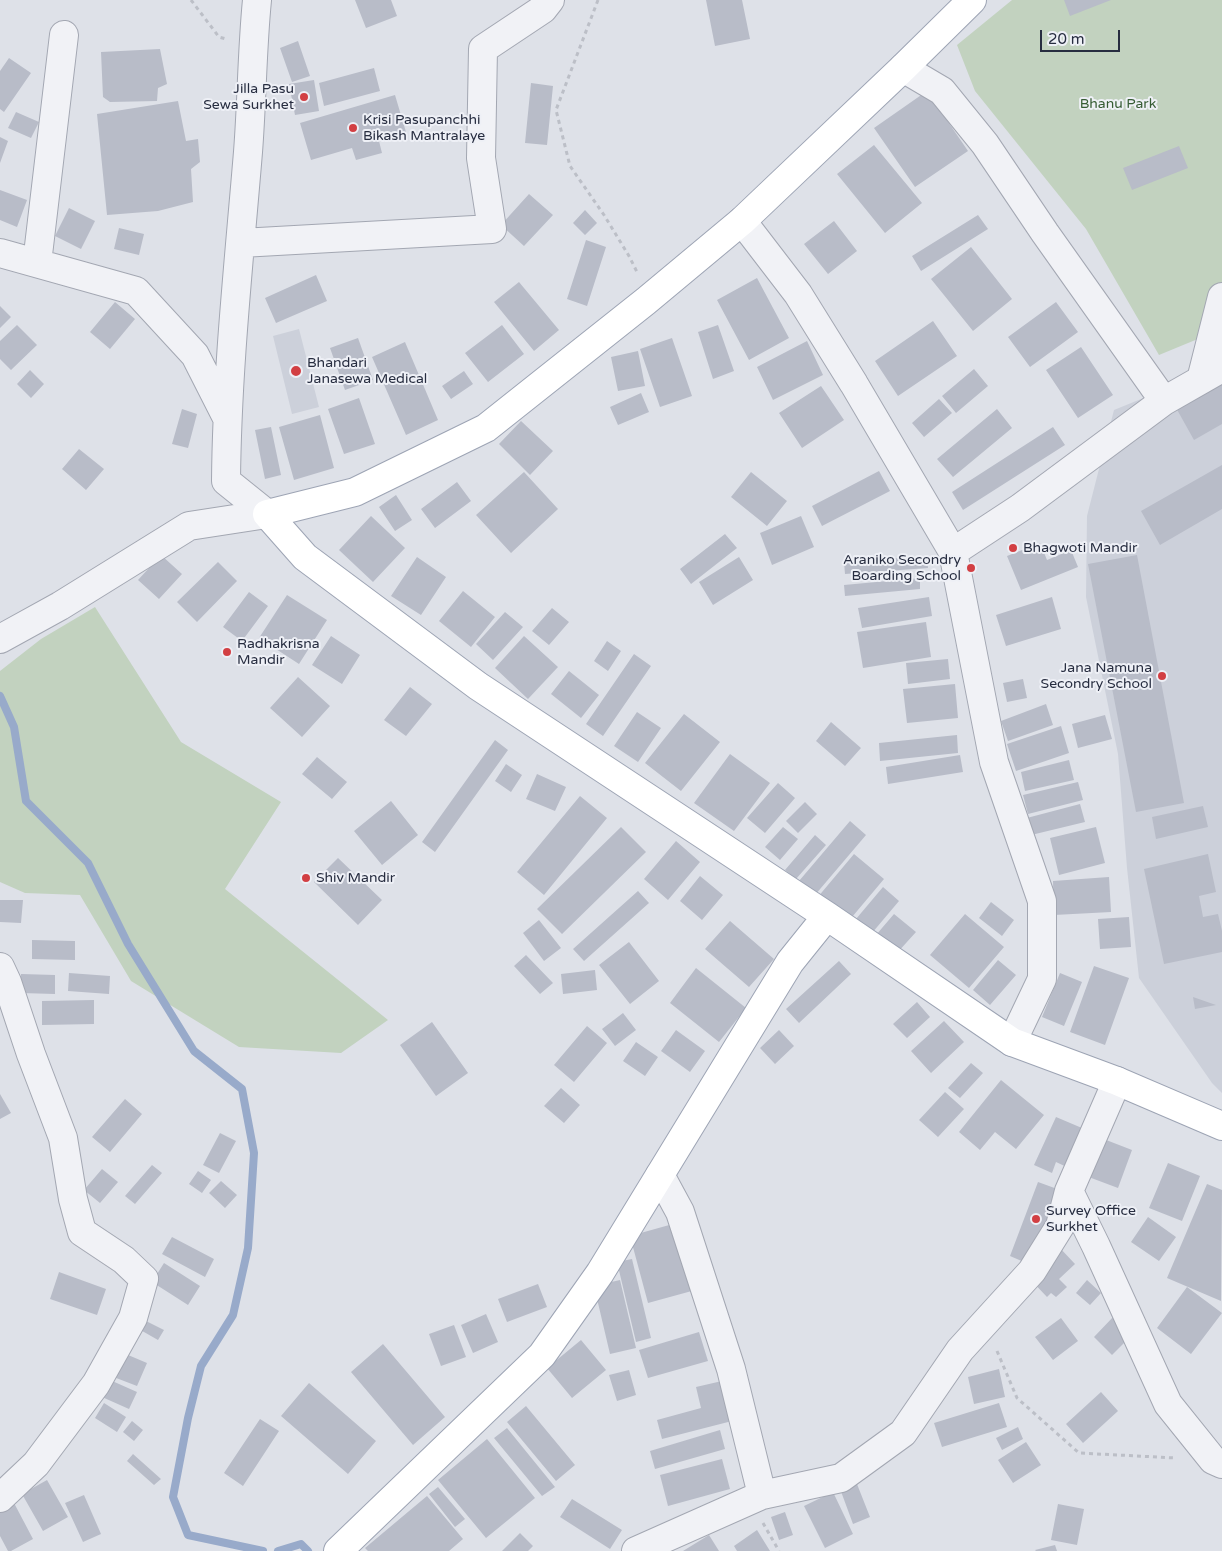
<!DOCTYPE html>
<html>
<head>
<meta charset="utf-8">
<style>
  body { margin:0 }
  #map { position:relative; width:1222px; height:1551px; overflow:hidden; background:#dee1e8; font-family:"Varela Round",sans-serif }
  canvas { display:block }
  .scale { position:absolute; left:1040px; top:30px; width:80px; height:22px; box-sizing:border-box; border:2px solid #272d40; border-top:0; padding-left:6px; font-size:15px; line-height:18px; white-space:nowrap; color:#272d40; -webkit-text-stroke:4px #eef0f6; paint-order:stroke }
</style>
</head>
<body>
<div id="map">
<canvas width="1222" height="1551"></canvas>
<div class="scale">20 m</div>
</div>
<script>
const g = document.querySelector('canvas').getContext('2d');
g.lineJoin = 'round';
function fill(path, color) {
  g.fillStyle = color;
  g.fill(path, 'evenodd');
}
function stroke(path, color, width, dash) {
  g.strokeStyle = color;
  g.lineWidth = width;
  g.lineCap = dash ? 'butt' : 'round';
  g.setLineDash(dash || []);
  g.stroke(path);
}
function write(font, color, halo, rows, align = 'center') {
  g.font = font + ' "Varela Round",sans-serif';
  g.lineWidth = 4;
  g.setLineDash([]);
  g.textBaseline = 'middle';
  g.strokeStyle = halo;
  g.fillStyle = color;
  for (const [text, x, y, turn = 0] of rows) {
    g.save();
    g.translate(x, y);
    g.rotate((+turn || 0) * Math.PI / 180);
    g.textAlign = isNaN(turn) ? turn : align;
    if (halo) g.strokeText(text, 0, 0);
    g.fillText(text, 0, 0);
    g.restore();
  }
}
const built = new Path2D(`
  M299 329 319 407 292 414 273 336Z
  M1222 366V1093L1212 1083 1139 978 1127 868 1118 754 1086 597 1087 516 1114 410Z`);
const green = new Path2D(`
  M1012 0H1222V329L1159 355 1086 229 975 91 957 45Z
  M95 607 181 742 281 802 225 889 388 1020 341 1053 239 1047 131 981 80 895 25 893 0 882V671L41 639Z`);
const stream = new Path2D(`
  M0 696 14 727 26 801 88 863 128 944 194 1051 242 1089 254 1153 248 1248 233 1315 201 1366 188 1418 173 1497 188 1535 263 1551
  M278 1551 301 1544 308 1551`);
const building = new Path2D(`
  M355 0H391L397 16 366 28Z
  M706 0H742L750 39 715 46Z
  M1064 0H1111L1070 16Z
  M298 41 310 76 292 82 280 48Z
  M160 49 167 84 158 88 157 101 110 102 103 97 101 52Z
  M9 58 31 73 4 112 0 109V71Z
  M374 68 380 91 324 106 319 83Z
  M314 80 319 111 295 115 289 84Z
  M531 83 553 86 547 145 525 143Z
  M927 91 968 151 915 187 874 128Z
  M395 95 406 132 379 141 382 153 356 160 352 148 311 160 300 123Z
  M178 101 186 141 198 139 200 162 191 169 193 202 158 211 107 215 97 114Z
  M16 112 39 122 31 138 8 128Z
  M0 137 8 141 0 163Z
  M874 145 922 203 885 233 837 174Z
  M1179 146 1188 168 1132 190 1123 168Z
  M0 190 27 200 17 227 0 220Z
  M529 194 553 215 524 246 501 225Z
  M69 208 95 221 81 249 55 236Z
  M585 210 597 223 585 235 573 223Z
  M978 215 988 229 921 271 912 256Z
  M834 221 857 251 828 274 804 244Z
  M119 228 144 234 139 255 114 249Z
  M586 240 606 247 587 306 567 299Z
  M971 247 1012 299 973 331 931 279Z
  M316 275 327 301 276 323 265 298Z
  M757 278 789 338 749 360 717 300Z
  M519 282 559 330 534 351 494 302Z
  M115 302 135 319 110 349 90 332Z
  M1056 302 1078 332 1030 367 1008 337Z
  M0 306 11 317 0 328Z
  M933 321 957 356 898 396 875 361Z
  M17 325 37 345 11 370 0 359V341Z
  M502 325 524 354 488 382 465 353Z
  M718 325 734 371 713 379 698 332Z
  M358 338 373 380 345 390 330 348Z
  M672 338 692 396 660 407 640 349Z
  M807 341 823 375 773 400 757 367Z
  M405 342 438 420 406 435 372 357Z
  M1081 347 1113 395 1078 418 1046 370Z
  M638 351 645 386 618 391 611 357Z
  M974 369 988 386 956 413 942 396Z
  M30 370 44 384 31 398 17 384Z
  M464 371 473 384 451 399 442 386Z
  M1222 379V424L1194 440 1175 406Z
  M821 386 844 420 802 448 779 413Z
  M641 393 649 412 618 425 610 407Z
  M359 398 375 444 344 454 328 409Z
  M939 399 952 413 924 437 912 423Z
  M182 409 197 414 188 448 172 444Z
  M997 409 1012 428 953 477 937 459Z
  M320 415 334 468 294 480 279 427Z
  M521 421 553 451 530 475 499 444Z
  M271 427 281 475 265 479 255 430Z
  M1053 427 1065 445 963 510 952 492Z
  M79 449 104 469 86 490 62 469Z
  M1222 465V509L1160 545 1141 511Z
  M879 471 890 491 822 526 812 506Z
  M524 472 558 509 511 553 476 515Z
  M751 472 787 501 767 526 731 497Z
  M457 482 471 501 435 528 421 509Z
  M396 495 412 520 395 531 379 507Z
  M371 516 405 548 373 582 339 550Z
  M801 516 814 547 772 565 760 533Z
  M725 534 737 548 691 584 680 569Z
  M1040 543 1047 560 1071 550 1078 567 1021 590 1007 556Z
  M161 555 182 574 159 599 138 580Z
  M1137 555 1184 803 1136 812 1088 564Z
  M927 556 928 568 845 574 844 562Z
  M417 557 446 577 421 615 391 596Z
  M739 557 753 580 713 605 699 582Z
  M218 562 237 581 197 622 177 602Z
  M920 578V589L845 596 844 585Z
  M463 591 495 617 471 647 439 621Z
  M249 592 268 606 242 641 223 627Z
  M287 595 327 620 299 664 259 638Z
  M929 597 932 616 862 628 858 608Z
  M1052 597 1061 629 1006 646 996 615Z
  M552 608 569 622 549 645 532 631Z
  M505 612 523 627 493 660 476 644Z
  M926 622 931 657 863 668 857 632Z
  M331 636 360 655 342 684 312 665Z
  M524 636 558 667 528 699 495 668Z
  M607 641 621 651 608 671 594 661Z
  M634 654 651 666 603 736 586 724Z
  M948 659 950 679 908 684 906 663Z
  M569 671 599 695 581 718 551 694Z
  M298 677 330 706 302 737 270 708Z
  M1023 679 1027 698 1007 702 1003 683Z
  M955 684 958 718 907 723 903 689Z
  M410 687 432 704 406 736 384 720Z
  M1046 704 1053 725 1008 741 1001 721Z
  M637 712 661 728 638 762 614 746Z
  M684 714 720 742 681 791 645 763Z
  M1105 715 1112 739 1078 748 1072 724Z
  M831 722 861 748 845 766 816 741Z
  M1061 726 1069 753 1016 771 1007 744Z
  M957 735 958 753 880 761 879 743Z
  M495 740 508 750 435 852 422 842Z
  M730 754 770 783 734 831 694 803Z
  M960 755 963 772 888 784 886 767Z
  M317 757 347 782 332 799 302 774Z
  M1069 760 1074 780 1025 791 1021 772Z
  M506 764 522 775 511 792 495 781Z
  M537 774 566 787 555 811 526 799Z
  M1078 782 1083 800 1028 814 1023 795Z
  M778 783 795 798 765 833 747 818Z
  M580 796 607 818 544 895 517 872Z
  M391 801 418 835 382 865 354 831Z
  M805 802 817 814 798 833 786 821Z
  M1080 804 1085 822 1027 836 1023 819Z
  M1203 806 1208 827 1156 839 1152 817Z
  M850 821 866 835 815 895 799 881Z
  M621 827 646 852 562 934 537 909Z
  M783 827 798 839 780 860 765 847Z
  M1096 827 1105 863 1059 875 1050 838Z
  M815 835 826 845 796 879 785 870Z
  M676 841 700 862 668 900 644 879Z
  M854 854 884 879 847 923 817 898Z
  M1208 854 1216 892 1199 896 1203 917 1218 914 1222 931V952L1164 964 1144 869Z
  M338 858 382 900 358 925 314 882Z
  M700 876 723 895 702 920 680 901Z
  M1109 877 1111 912 1054 915 1053 881Z
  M883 887 899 901 872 933 856 919Z
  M638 891 649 903 584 961 573 949Z
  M0 900H23L21 923 0 922Z
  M991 902 1014 920 1002 936 979 918Z
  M894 914 916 932 897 953 876 935Z
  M965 914 1004 947 969 988 930 955Z
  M1129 917 1131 947 1100 949 1098 919Z
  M539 920 561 948 544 961 523 933Z
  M730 921 774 959 749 987 705 949Z
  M32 940 75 941V960L32 959Z
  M629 942 659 981 630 1004 599 965Z
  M526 955 553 983 540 994 514 966Z
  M998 960 1016 975 990 1005 973 990Z
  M839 961 851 974 799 1023 786 1009Z
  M1094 966 1129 978 1105 1045 1070 1032Z
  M696 968 746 1008 719 1042 670 1003Z
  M595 970 597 990 563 994 561 974Z
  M69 973 110 976 109 994 68 991Z
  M1060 973 1082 982 1064 1026 1042 1017Z
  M21 974 55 975V994L21 993Z
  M1193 997 1216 1005 1195 1009Z
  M94 1000V1024L42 1025V1001Z
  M917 1002 930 1017 907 1038 893 1024Z
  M623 1013 636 1030 615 1046 602 1029Z
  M944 1021 964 1042 931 1073 911 1051Z
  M432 1022 468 1073 436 1096 400 1045Z
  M587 1026 607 1043 574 1082 554 1065Z
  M676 1030 705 1051 690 1072 661 1051Z
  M779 1030 794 1046 775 1064 760 1048Z
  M636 1042 658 1057 645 1076 623 1061Z
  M971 1063 983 1073 960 1098 948 1088Z
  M1001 1080 1044 1115 1016 1149 995 1132 980 1150 959 1132Z
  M561 1088 580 1105 564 1123 544 1106Z
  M945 1092 964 1109 938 1137 919 1120Z
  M0 1094 11 1113 0 1119Z
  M125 1099 142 1114 110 1152 92 1137Z
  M1056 1117 1089 1131 1071 1169 1056 1162 1052 1173 1034 1165Z
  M220 1133 236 1141 219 1173 203 1165Z
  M1101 1138 1132 1150 1118 1188 1086 1176Z
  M1168 1163 1200 1176 1182 1221 1149 1208Z
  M152 1165 162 1173 135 1204 125 1196Z
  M102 1169 118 1182 100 1203 84 1190Z
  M198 1171 211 1180 202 1193 189 1184Z
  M221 1181 237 1195 225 1208 209 1193Z
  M1038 1182 1060 1190 1038 1248 1024 1262 1010 1256Z
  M1207 1184 1222 1190 1221 1301 1167 1278Z
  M1148 1217 1176 1237 1159 1261 1131 1242Z
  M680 1222 699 1289 648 1303 630 1236Z
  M172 1237 214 1259 205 1277 162 1254Z
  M1059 1247 1075 1264 1059 1279 1067 1287 1056 1297 1051 1293 1047 1297 1028 1277Z
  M632 1259 651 1338 636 1342 617 1262Z
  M164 1263 200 1286 188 1305 152 1282Z
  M59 1272 106 1289 97 1315 50 1299Z
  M620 1280 636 1348 610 1354 594 1286Z
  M1087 1280 1101 1293 1090 1305 1076 1293Z
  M538 1284 547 1307 507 1322 498 1299Z
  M1187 1287 1222 1313 1191 1354 1157 1328Z
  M486 1314 498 1342 473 1353 461 1325Z
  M1114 1316 1133 1334 1112 1355 1094 1337Z
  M1061 1318 1078 1341 1053 1360 1035 1337Z
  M142 1319 164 1330 158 1340 137 1328Z
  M454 1325 466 1357 441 1366 429 1334Z
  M699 1332 708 1361 648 1378 639 1350Z
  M581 1340 606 1370 572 1398 547 1368Z
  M383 1344 445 1417 413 1445 351 1372Z
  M121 1352 147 1363 137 1386 111 1376Z
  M999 1369 1005 1397 974 1404 968 1377Z
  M629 1370 636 1395 617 1401 609 1375Z
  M110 1380 137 1392 129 1409 102 1397Z
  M722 1381 732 1421 662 1439 657 1420 701 1408 696 1387Z
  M309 1383 376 1441 348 1474 281 1416Z
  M1101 1392 1118 1411 1083 1443 1066 1424Z
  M104 1403 126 1417 117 1432 95 1418Z
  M999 1403 1007 1427 942 1447 934 1423Z
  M526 1406 575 1465 556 1481 507 1422Z
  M260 1419 279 1431 243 1486 224 1473Z
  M132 1421 143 1430 134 1441 123 1432Z
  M1018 1427 1023 1439 1002 1450 996 1438Z
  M507 1428 555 1487 542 1496 494 1438Z
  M720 1430 725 1449 655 1469 650 1451Z
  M487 1439 535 1498 486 1538 438 1480Z
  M1026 1442 1041 1465 1013 1483 998 1460Z
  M133 1454 161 1479 154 1485 127 1461Z
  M722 1459 730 1489 668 1506 660 1475Z
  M855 1479 870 1517 853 1524 839 1486Z
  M47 1480 68 1517 43 1531 22 1494Z
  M438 1487 465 1519 455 1527 429 1494Z
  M833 1492 853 1534 825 1548 804 1506Z
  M84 1495 101 1534 83 1542 65 1503Z
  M427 1496 463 1539 449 1551H368L365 1548Z
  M572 1499 622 1530 610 1549 560 1517Z
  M14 1503 33 1539 11 1551H8L0 1536V1510Z
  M1058 1504 1084 1509 1077 1545 1051 1540Z
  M785 1512 793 1535 779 1540 771 1517Z
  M757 1530 770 1551H737L734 1546Z
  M520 1533 533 1546 528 1551H502Z
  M709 1535 719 1551H683Z
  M1055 1545 1057 1551H1036L1035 1550Z`);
const path = new Path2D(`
  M191 0 219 37 226 39
  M598 0 556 110 570 166 604 215 629 256 638 274
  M997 1351 1017 1398 1079 1453 1176 1458
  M763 1523 779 1551`);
const minor = new Path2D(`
  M257 0C252 50 252 101 248 152 239 261 227 371 226 481L267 514
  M903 68 942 91 985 144 1045 233 1164 401
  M742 221 798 294 854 384 953 552 994 762 1042 901V979L1012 1042
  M241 243 492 229 481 158 483 49 543 9 550 0
  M0 253 136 291 195 355 227 418
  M37 263 64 35
  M1201 380 1222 297
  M953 552 1020 508 1164 401 1222 368
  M0 639 60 606 189 526 267 514
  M0 967 7 982 31 1054 63 1138 73 1199 82 1232 124 1260 144 1279 133 1318 96 1384 36 1464 0 1498
  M660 1175 680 1212 731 1369 762 1495
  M1069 1191 1096 1246 1168 1404 1213 1460 1222 1464
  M636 1551 762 1495 841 1478 903 1433 960 1350 1032 1271 1060 1226 1069 1191 1117 1081`);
const major = new Path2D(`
  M972 0 903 68 742 221 646 301 486 428 355 492 267 514 305 557 478 686 827 916 1012 1042 1117 1081 1222 1126
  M338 1551 542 1355 600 1273 790 962 827 916`);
const markers = [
  [304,97,5,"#d23f43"],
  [353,128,5,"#d23f43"],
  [296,371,6,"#d23f43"],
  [1013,548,5,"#d23f43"],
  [971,568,5,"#d23f43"],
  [227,652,5,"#d23f43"],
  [1162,676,5,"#d23f43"],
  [306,878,5,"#d23f43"],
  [1036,1219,5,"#d23f43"]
];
const poiNames = [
  ["Jilla Pasu",294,89,"right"],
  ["Sewa Surkhet",294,105,"right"],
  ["Krisi Pasupanchhi",363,120],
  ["Bikash Mantralaye",363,136],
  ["Bhandari",307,363],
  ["Janasewa Medical",307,379],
  ["Bhagwoti Mandir",1023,548],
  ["Araniko Secondry",961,560,"right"],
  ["Boarding School",961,576,"right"],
  ["Radhakrisna",237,644],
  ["Mandir",237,660],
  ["Jana Namuna",1152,668,"right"],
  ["Secondry School",1152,684,"right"],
  ["Shiv Mandir",316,878],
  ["Survey Office",1046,1211],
  ["Surkhet",1046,1227]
];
const parkNames = [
  ["Bhanu Park",1118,104]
];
fill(built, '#ccd0da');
fill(green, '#c2d2bf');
stroke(stream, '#98aaca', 8);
fill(building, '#b8bcc8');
stroke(minor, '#a3a7b2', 30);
stroke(major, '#9da4b4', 30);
stroke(path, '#bcbfc7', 3, [4, 4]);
stroke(minor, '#f1f2f6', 28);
stroke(major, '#fff', 28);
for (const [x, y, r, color] of markers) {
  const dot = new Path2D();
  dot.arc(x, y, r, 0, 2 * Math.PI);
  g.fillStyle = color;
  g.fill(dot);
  stroke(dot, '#eef0f6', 2);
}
write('14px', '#272d40', '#eef0f6', poiNames, 'left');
write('14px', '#365c34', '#eef0f6', parkNames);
</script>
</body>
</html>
